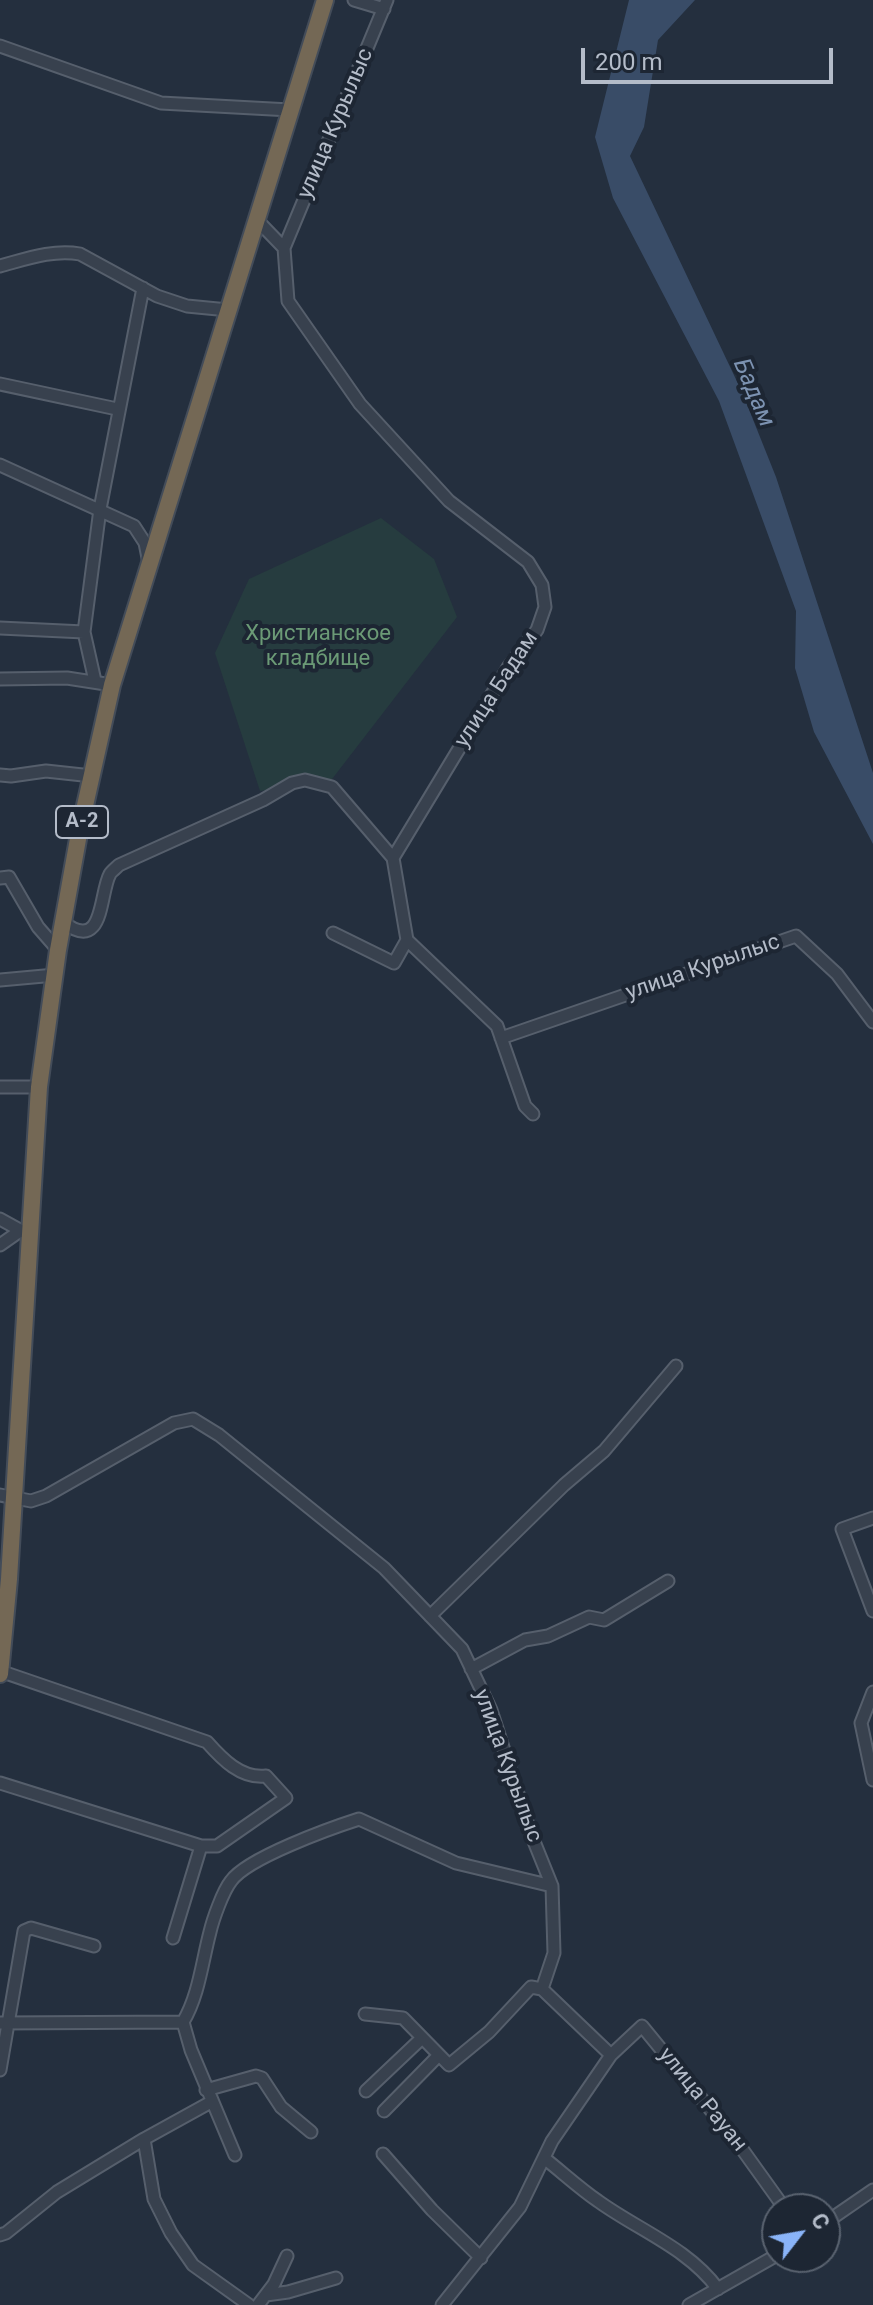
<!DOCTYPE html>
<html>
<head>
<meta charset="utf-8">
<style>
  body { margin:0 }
  #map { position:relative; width:873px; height:2305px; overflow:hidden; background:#242f3e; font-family:Roboto,sans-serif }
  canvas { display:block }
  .north { position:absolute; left:761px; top:2193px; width:80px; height:80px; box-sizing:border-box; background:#1d2633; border:2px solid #59626f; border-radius:50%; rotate:59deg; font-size:22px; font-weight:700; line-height:32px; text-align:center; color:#b4bcc9 }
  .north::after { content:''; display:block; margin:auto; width:28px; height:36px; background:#8ab4f8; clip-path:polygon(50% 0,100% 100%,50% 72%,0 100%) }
  .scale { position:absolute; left:581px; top:48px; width:252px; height:36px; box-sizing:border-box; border:4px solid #b4bcc9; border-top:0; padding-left:10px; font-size:24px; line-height:28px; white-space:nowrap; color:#b4bcc9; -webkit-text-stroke:6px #1d2633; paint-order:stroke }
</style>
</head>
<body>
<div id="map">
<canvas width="873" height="2305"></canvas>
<div class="north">С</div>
<div class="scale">200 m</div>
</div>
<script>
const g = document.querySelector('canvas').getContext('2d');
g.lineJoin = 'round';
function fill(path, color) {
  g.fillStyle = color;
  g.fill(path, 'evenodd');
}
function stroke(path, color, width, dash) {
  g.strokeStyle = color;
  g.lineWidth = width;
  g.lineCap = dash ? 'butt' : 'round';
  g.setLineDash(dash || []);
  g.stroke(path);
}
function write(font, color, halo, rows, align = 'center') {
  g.font = font + ' Roboto,sans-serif';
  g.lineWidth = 8;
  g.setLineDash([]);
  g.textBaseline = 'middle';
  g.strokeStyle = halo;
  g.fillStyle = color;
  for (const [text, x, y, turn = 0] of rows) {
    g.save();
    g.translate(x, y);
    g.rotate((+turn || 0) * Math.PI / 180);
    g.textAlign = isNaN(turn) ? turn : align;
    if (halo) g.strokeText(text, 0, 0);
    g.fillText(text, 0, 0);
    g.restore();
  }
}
const green = new Path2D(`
  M381 518 434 559 457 617 329 783 260 791 215 653 249 579Z`);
const water = new Path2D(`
  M629 0H695L658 40 644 127 630 156 742 392 776 477 873 773V844L814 732 795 668 796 611 719 401 613 198 595 137Z`);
const minor = new Path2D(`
  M354 0 384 9
  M0 46 161 103 290 110
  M256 219 284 248 288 301 360 404 449 501 528 562 542 585 545 607 537 630 509 666 393 858 407 940 497 1026 525 1106 533 1114
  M284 248 387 0
  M0 266C26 259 53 249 80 254L157 296 187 306 228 310
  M0 384 117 409
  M0 465 134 526 145 543 149 563
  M0 628 84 632 100 509 143 288
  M84 632 95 681
  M0 679 67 678 112 685
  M0 775 11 776 46 771 92 776
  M0 878 9 877 38 927 58 950
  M63 922C105 954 99 893 110 874 111 872 117 867 119 865L263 800 292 783 305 780 332 787 393 858
  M333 933 394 963 407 940
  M0 980 55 975
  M501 1038 796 936 837 974 873 1022
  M0 1087H39
  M0 1219 29 1235
  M0 1245 20 1231
  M0 1495 31 1501 46 1496 174 1423 193 1419 219 1435 384 1568 462 1649 491 1710 531 1834 552 1886 554 1953 542 1989 611 2055 552 2141 520 2207 442 2305
  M873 1518 842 1529 873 1611
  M430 1616 564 1485 604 1451 676 1366
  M471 1669 525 1640 548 1636 589 1617 604 1620 668 1581
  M0 1671 207 1742C222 1759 241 1779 266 1776L286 1798 217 1846H201
  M873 1692 861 1723 873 1780
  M0 1783 201 1846 173 1938
  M365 2014 403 2018 449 2065 489 2032 531 1987 542 1989
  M183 2022C199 1995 202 1962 210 1932 213 1919 223 1891 231 1881 247 1858 331 1828 359 1819L456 1863 552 1886
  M0 2023 183 2022 191 2050 235 2155
  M611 2055 642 2026 737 2142 785 2209
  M0 2070 24 1931 31 1928 94 1946
  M206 2090 256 2076 262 2078 281 2107 311 2132
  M366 2091 422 2038
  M384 2111 439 2055
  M144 2139 211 2102
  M383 2154 432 2210 481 2258
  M544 2158C562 2172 579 2188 598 2201 638 2230 688 2248 718 2289
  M825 2223 873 2190
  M0 2235 6 2233 57 2192 144 2139 154 2199 171 2233 193 2265 249 2305
  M266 2295 288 2292 336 2278
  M258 2305 274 2284 287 2256
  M689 2305 777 2255`);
const highway = new Path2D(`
  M0 1674 9 1579 39 1087 58 950 80 828 112 685 325 0`);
const shields = [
  [82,822,52]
];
const shieldNames = [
  ["A-2",82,822]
];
const streetNames = [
  ["улица Курылыс",336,124,-67],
  ["улица Бадам",497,690,-57],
  ["улица Курылыс",703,968,-19],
  ["улица Курылыс",507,1766,70],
  ["улица Рауан",702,2100,51]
];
const parkNames = [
  ["Христианское",318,634],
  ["кладбище",318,659]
];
const waterNames = [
  ["Бадам",753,393,67]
];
fill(green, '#263c3f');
fill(water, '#394c67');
stroke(minor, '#565f6c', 15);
stroke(highway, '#434c59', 20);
stroke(minor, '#38414e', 11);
stroke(highway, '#746855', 16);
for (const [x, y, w] of shields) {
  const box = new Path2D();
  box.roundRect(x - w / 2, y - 16, w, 32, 6);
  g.fillStyle = '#1d2633';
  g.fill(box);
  stroke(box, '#b4bcc9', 2);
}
write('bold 20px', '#b4bcc9', null, shieldNames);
write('22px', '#b4bcc9', '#1d2633', streetNames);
write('22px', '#6b9a76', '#1d2633', parkNames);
write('italic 24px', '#7c92b1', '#1d2633', waterNames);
</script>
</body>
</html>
